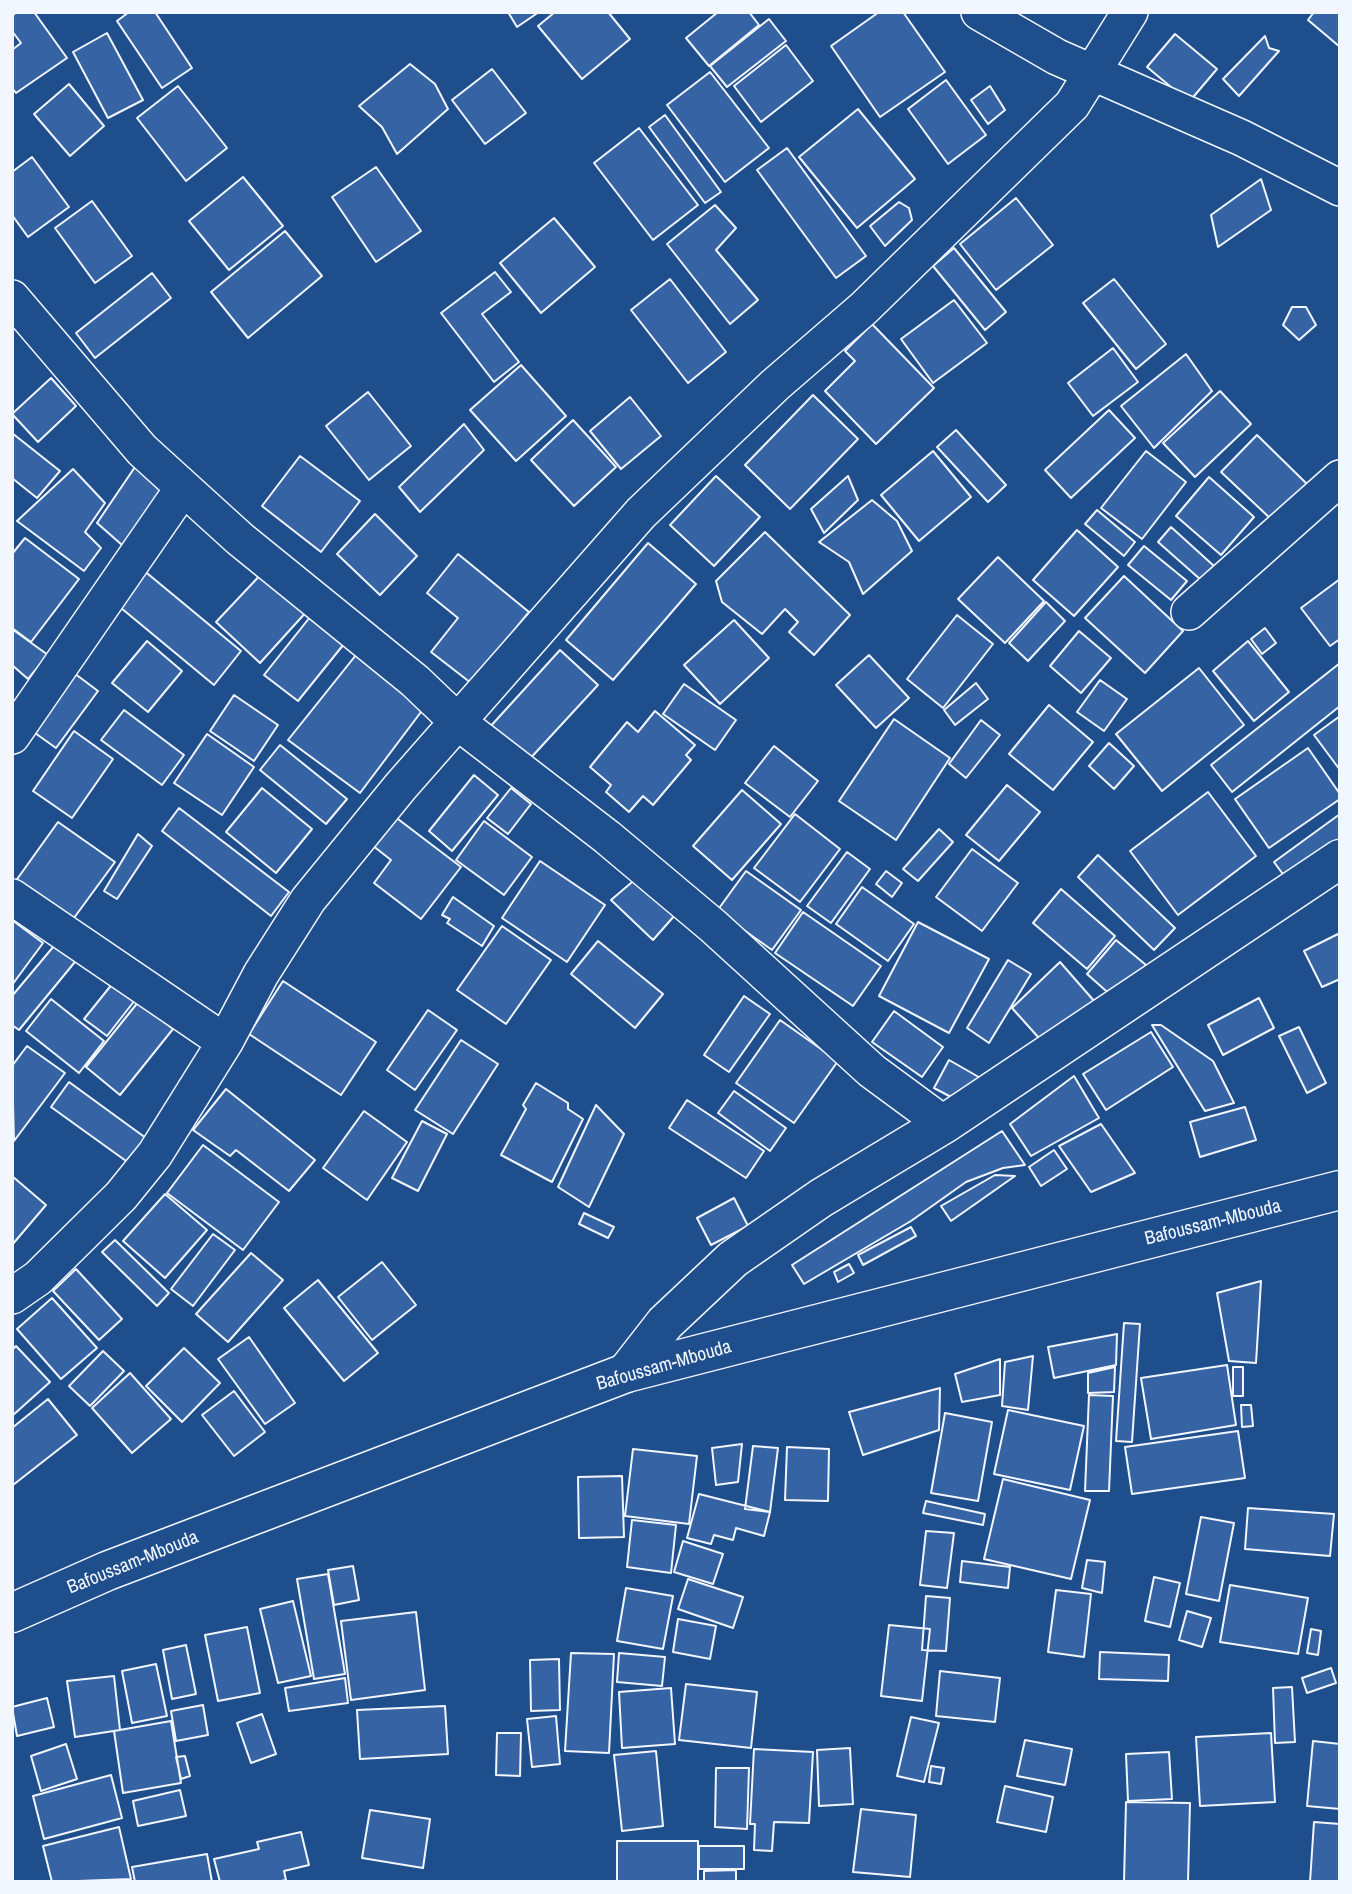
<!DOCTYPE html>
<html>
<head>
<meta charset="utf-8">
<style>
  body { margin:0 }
  #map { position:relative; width:1352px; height:1894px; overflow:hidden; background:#1f4e8c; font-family:"Archivo Narrow",sans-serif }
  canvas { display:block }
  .frame { position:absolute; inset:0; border:14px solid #f2f6ff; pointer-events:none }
</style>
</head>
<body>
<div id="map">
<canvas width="1352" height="1894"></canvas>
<div class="frame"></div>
</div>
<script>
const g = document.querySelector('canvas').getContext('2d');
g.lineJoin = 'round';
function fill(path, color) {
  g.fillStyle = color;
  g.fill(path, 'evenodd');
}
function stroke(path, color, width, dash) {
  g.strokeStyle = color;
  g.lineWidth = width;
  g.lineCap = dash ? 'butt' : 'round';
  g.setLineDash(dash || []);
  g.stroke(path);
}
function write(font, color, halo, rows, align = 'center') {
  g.font = font + ' "Archivo Narrow",sans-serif';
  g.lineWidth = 5;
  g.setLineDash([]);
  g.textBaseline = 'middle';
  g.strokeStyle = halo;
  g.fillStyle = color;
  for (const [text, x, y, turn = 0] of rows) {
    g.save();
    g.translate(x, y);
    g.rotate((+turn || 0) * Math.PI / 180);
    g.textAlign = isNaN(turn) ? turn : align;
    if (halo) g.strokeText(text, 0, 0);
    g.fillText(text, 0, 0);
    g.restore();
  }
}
const building = new Path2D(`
  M16 12H34L67 58 16 93 12 88V50L21 43 12 31V17Z
  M129 12H155L192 68 162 88 117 21Z
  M508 12H539L517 27Z
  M555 12H608L630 39 582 79 538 26Z
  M718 12H749L759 25 709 66 686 38Z
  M879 12H903L945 72 880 117 831 46Z
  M1314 12H1340V47L1308 20Z
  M769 19 786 41 727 87 710 66Z
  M107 33 143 100 108 118 73 52Z
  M1175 34 1217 69 1189 102 1147 67Z
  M1265 36 1269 48 1279 51 1239 96 1223 79Z
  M786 45 813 81 761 122 734 86Z
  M410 64 435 84 448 109 397 154 382 127 359 106Z
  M492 69 526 113 485 144 452 100Z
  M710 72 769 148 725 182 667 105Z
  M946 80 986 135 948 164 908 109Z
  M69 84 104 126 70 156 34 114Z
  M178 86 227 148 186 181 137 118Z
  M990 86 1005 110 988 124 971 100Z
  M858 109 915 179 857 228 799 157Z
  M665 115 721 192 705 203 649 127Z
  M639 128 698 205 653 240 594 163Z
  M787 148 866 256 836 278 757 170Z
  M32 157 69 207 28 237 12 215V172Z
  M376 167 421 231 376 262 332 197Z
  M243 177 283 226 229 270 189 221Z
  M1261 179 1271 210 1218 247 1211 215Z
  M1016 198 1053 245 996 290 960 244Z
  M92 201 132 256 95 283 55 228Z
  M899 202 909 208 912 220 885 246 870 226Z
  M715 205 736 228 716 250 758 300 730 324 667 244Z
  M554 218 595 267 541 313 500 263Z
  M285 231 322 276 248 338 211 292Z
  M954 248 1006 312 985 330 933 266Z
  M495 272 511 292 482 314 519 362 494 382 441 313Z
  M152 273 171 298 95 358 76 333Z
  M670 279 726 352 688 383 631 310Z
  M1114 279 1166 344 1136 369 1083 303Z
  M954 300 987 343 933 383 901 339Z
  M1292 307H1306L1316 325 1299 340 1283 325Z
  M872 324 934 388 876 444 825 391 855 361 845 351Z
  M1113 348 1138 382 1093 416 1068 383Z
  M1186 354 1212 391 1154 448 1121 406Z
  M521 365 566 416 516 461 470 410Z
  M51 378 76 406 38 442 12 414Z
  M1220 391 1251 424 1195 477 1163 443Z
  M368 392 411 446 369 480 326 426Z
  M813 395 858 439 790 509 745 465Z
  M630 397 661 436 621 469 590 431Z
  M1109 410 1135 438 1071 498 1045 470Z
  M573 420 616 467 574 506 531 460Z
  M464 424 484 450 420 512 399 487Z
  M956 430 1006 485 988 502 937 447Z
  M12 433 60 471 37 498 12 478Z
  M1257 435 1307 484 1272 520 1221 472Z
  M933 451 971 497 919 541 881 495Z
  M1146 451 1186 482 1142 539 1101 508Z
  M300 456 360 501 321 552 262 506Z
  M135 467 163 493 122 545 97 523Z
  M73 469 105 503 85 532 101 548 84 571 17 521Z
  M716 476 760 517 714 566 670 525Z
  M848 476 858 500 824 533 811 509Z
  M1209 477 1254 517 1221 555 1176 516Z
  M872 500 897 521 912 551 863 594 849 562 819 542Z
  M1097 510 1135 542 1124 556 1085 524Z
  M375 514 417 556 380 595 337 554Z
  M1171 527 1214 566 1201 580 1158 542Z
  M1077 530 1118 567 1074 616 1033 580Z
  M765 532 850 615 814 655 789 632 798 622 785 609 762 634 722 602 716 581Z
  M25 538 79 579 31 642 12 628V554Z
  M648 543 696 584 613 680 566 640Z
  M1144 546 1187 581 1171 600 1128 565Z
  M458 554 529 612 471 683 431 652 458 618 427 593Z
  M998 557 1044 601 1005 643 958 599Z
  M142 569 241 651 214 685 115 603Z
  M265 570 308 610 260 663 216 622Z
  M1124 576 1183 631 1145 673 1085 618Z
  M1340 579V639L1330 646 1301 608Z
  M1046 602 1065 621 1028 661 1009 643Z
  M314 612 348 639 298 701 264 675Z
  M957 615 993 644 943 708 907 679Z
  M734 620 769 658 720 704 684 665Z
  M1265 628 1276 643 1262 654 1251 639Z
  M12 629 48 655 28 679 12 665Z
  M1079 631 1111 658 1081 693 1050 666Z
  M147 641 182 671 148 712 112 683Z
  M1248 641 1289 692 1254 721 1213 671Z
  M560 650 598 685 526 763 489 728Z
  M356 655 424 708 360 793 288 740Z
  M869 655 909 698 876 728 836 685Z
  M1340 663V706L1232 792 1211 765Z
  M1199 668 1244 725 1162 791 1116 734Z
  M70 670 98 691 56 748 28 728Z
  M1100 680 1127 699 1104 731 1077 712Z
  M976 683 988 699 955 725 944 710Z
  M684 684 736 720 715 750 663 714Z
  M234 695 278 725 254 761 210 731Z
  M1049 705 1093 742 1053 790 1009 754Z
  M124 710 184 755 162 785 101 740Z
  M655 711 695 745 686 755 691 760 653 805 643 796 629 812 606 792 611 785 590 767 627 722 638 732Z
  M1340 716V770L1314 735Z
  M894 719 950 758 896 840 839 801Z
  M981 720 1000 735 966 778 949 764Z
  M74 731 113 759 72 818 33 791Z
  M207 734 254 767 222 815 174 783Z
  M1109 743 1134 766 1114 789 1089 766Z
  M280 745 347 799 326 824 260 770Z
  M774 746 818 781 790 817 745 783Z
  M1308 748 1340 794V799L1269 848 1235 799Z
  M474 775 498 795 452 851 429 831Z
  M1007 785 1040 812 999 861 966 835Z
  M262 788 312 829 276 873 226 832Z
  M511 788 531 804 508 834 487 818Z
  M742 790 781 824 732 880 693 846Z
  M1208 792 1256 856 1178 915 1130 851Z
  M179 808 289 892 271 916 162 831Z
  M795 814 840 849 800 902 754 868Z
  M1340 814V860L1296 892 1274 862Z
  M394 816 461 867 421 919 374 883 391 860 372 845Z
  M484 821 532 857 504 895 456 860Z
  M58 822 115 862 71 922 15 882Z
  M939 829 953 842 918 881 903 869Z
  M138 834 152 846 117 899 104 891Z
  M972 849 1018 883 982 931 936 897Z
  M847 852 870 869 831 923 807 906Z
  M1098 855 1175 928 1154 950 1078 877Z
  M540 861 605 905 567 962 502 918Z
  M746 871 801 910 772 950 717 911Z
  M886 871 902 883 892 897 876 884Z
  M638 877 675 915 653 940 611 900Z
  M862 887 914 924 888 961 836 924Z
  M1061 889 1115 936 1087 969 1033 923Z
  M453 897 494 926 482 946 447 923 450 919 442 915Z
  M803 912 881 966 853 1006 775 953Z
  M12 920 43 943 12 985Z
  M918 922 989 959 949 1033 879 996Z
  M502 926 551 960 506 1024 457 990Z
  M1340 933V979L1322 987 1304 951Z
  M59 940 79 957 19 1030 12 1025V996Z
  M1116 940 1152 970 1122 1005 1087 974Z
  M598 941 663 994 635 1028 571 974Z
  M1008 960 1031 974 989 1043 967 1028Z
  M1060 962 1095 1002 1047 1047 1012 1008Z
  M117 978 139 995 107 1036 84 1019Z
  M283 981 376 1042 341 1095 249 1034Z
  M744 996 770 1014 729 1072 704 1055Z
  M1259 998 1274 1028 1223 1055 1208 1025Z
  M51 999 104 1041 79 1073 26 1031Z
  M139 1001 173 1029 120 1095 86 1067Z
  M428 1010 457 1030 415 1090 387 1070Z
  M894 1011 943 1047 922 1077 872 1042Z
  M780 1020 838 1061 794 1123 736 1083Z
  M1152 1025H1161L1213 1061 1234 1103 1205 1111Z
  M1299 1027 1326 1083 1307 1093 1279 1036Z
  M1151 1032 1173 1067 1106 1110 1083 1074Z
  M461 1040 498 1064 453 1134 415 1110Z
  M27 1046 65 1073 14 1141 12 1066Z
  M949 1060 984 1080 970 1107 934 1088Z
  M1074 1076 1099 1118 1031 1156 1010 1124Z
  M69 1082 150 1141 133 1166 51 1107Z
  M536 1083 568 1103V1109L583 1119 552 1182 501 1155 526 1109 523 1105Z
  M226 1089 315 1160 289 1191 236 1150 230 1156 193 1130Z
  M734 1091 786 1128 770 1151 718 1113Z
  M687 1100 764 1151 746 1178 669 1128Z
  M596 1105 624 1134 589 1207 558 1187Z
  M1245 1107 1256 1140 1200 1157 1190 1122Z
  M364 1111 407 1142 367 1200 323 1168Z
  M422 1121 447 1134 418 1191 392 1178Z
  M1101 1124 1135 1173 1091 1192 1059 1146Z
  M1002 1131 1025 1165 1003 1168 966 1182 911 1221 804 1284 792 1265Z
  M203 1145 279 1202 243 1250 167 1193Z
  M1054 1150 1067 1169 1041 1186 1029 1167Z
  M995 1175 1015 1176 951 1221 941 1206Z
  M12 1176 46 1205 12 1245Z
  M165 1194 207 1230 165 1278 123 1241Z
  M734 1198 748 1226 711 1245 697 1218Z
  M584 1213 614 1227 608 1238 579 1224Z
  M911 1227 916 1236 863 1265 858 1255Z
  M213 1234 235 1250 193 1306 171 1289Z
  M115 1240 169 1293 157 1306 102 1252Z
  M251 1253 283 1280 228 1342 196 1314Z
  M382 1262 416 1305 372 1340 338 1297Z
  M849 1264 854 1273 838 1282 834 1272Z
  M76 1269 122 1319 99 1340 53 1291Z
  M318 1280 378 1353 344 1381 284 1308Z
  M1261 1281 1256 1363 1229 1361 1217 1293Z
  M52 1298 97 1348 61 1379 17 1329Z
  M1124 1323 1140 1324 1132 1442 1116 1441Z
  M1117 1334 1116 1365 1054 1378 1048 1347Z
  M249 1337 295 1403 265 1424 218 1359Z
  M16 1346 50 1382 12 1416V1350Z
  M184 1348 220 1383 182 1422 146 1386Z
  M103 1351 124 1371 90 1406 69 1386Z
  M1033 1356 1028 1410 1002 1406 1005 1362Z
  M1000 1359V1395L962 1402 955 1374Z
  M1227 1365 1236 1425 1151 1439 1141 1378Z
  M1115 1367 1114 1392 1088 1393V1373Z
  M1233 1367H1243V1396H1233Z
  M130 1373 171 1419 132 1453 92 1408Z
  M940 1388 939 1430 863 1455 849 1412Z
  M234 1391 265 1432 234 1456 202 1415Z
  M1089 1395 1113 1396 1109 1491H1085Z
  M48 1399 77 1435 13 1485 12 1428Z
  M1241 1405H1251L1253 1426 1242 1427Z
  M1008 1410 1084 1426 1070 1490 994 1474Z
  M945 1413 992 1422 978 1501 931 1493Z
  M1238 1431 1245 1478 1132 1494 1125 1447Z
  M742 1444 738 1482 716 1485 712 1448Z
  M753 1446 778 1448 770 1512 745 1509Z
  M787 1447 829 1449 828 1501 785 1500Z
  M633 1449 697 1456 689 1524 625 1516Z
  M622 1476 624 1537 579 1538 578 1477Z
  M1003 1479 1090 1500 1071 1579 984 1559Z
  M699 1494 770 1512 764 1536 736 1528 733 1540 714 1535 711 1544 687 1538Z
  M926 1501 985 1514 983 1525 923 1513Z
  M1248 1508 1334 1514 1330 1556 1245 1549Z
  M1201 1517 1234 1523 1219 1601 1186 1594Z
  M632 1520 676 1525 671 1573 627 1567Z
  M926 1531 954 1533 947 1588 920 1585Z
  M683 1541 723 1554 713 1584 674 1572Z
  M1087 1560 1105 1562 1102 1593 1082 1588Z
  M962 1561 1010 1567 1008 1588 960 1582Z
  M353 1566 359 1600 334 1605 328 1570Z
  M328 1574 345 1674 314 1679 297 1579Z
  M1154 1577 1180 1583 1170 1627 1145 1621Z
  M688 1579 743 1597 733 1628 678 1609Z
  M1230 1585 1308 1598 1298 1654 1220 1642Z
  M626 1588 673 1596 663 1649 617 1641Z
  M1056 1590 1091 1594 1084 1657 1048 1652Z
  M926 1596 950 1598 946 1651 922 1650Z
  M293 1601 311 1676 278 1683 260 1609Z
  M1187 1611 1211 1618 1202 1647 1179 1640Z
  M416 1612 425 1690 351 1700 341 1621Z
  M678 1619 716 1626 710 1659 673 1652Z
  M889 1625 930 1629 922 1701 881 1696Z
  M247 1627 260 1693 218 1701 205 1635Z
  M1311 1629 1321 1631 1318 1655 1307 1653Z
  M186 1645 196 1694 172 1699 163 1650Z
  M1100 1652 1169 1655 1168 1681 1099 1679Z
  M571 1653 614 1654 609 1753 565 1751Z
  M619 1653 665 1657 662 1686 617 1682Z
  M559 1659 560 1710 531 1711 530 1660Z
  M156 1664 167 1716 132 1723 122 1671Z
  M1331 1668 1336 1683 1307 1693 1302 1678Z
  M940 1671 1000 1678 995 1722 936 1716Z
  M114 1676 120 1730 75 1737 67 1681Z
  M345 1678 348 1703 289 1711 285 1688Z
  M686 1684 757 1692 751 1748 679 1740Z
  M1292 1687 1295 1742 1275 1743 1273 1688Z
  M671 1688 675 1744 622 1748 619 1692Z
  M47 1698 54 1727 17 1736 12 1707Z
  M203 1705 208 1735 176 1741 171 1711Z
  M445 1706 448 1754 360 1759 357 1710Z
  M262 1714 276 1754 251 1763 237 1723Z
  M556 1716 560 1764 532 1767 527 1719Z
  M911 1717 939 1723 924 1782 897 1776Z
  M171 1721 181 1783 123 1793 114 1731Z
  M497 1733H521L520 1776 496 1775Z
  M1271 1733 1275 1802 1200 1806 1196 1737Z
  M1025 1740 1072 1749 1065 1785 1017 1776Z
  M1313 1741 1340 1744V1809L1307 1806Z
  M66 1744 77 1779 41 1791 31 1756Z
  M850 1748 853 1804 819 1806 817 1750Z
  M754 1749 813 1752 809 1823 774 1822 772 1851 754 1850 755 1824H750Z
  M656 1751 663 1826 622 1831 614 1755Z
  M1169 1752 1172 1799 1128 1801 1126 1754Z
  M185 1756 190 1776 181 1779 176 1757Z
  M931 1766 944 1768 941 1784 929 1782Z
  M716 1768H749L747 1829 715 1827Z
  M111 1775 122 1818 44 1839 33 1796Z
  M1005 1786 1053 1797 1046 1832 997 1822Z
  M180 1790 186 1816 138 1826 133 1801Z
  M1126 1802 1190 1803 1188 1882H1124Z
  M861 1809 916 1815 910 1877 853 1872Z
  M370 1810 430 1819 423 1868 362 1858Z
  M1314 1822 1340 1824V1882H1310Z
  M119 1827 131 1879 52 1882 43 1846Z
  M301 1832 309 1865 284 1871 286 1880 277 1882H220L214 1859 259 1849 257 1842Z
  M617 1841H698V1882H617Z
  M699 1846H744V1869H699Z
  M207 1854 212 1882H135L132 1867Z
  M736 1870V1882H704V1871Z`);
const minor = new Path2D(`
  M979 12 1057 57 1242 138 1340 188
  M12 298 142 450 240 539 415 681 459 723 607 837 713 926 872 1071 944 1124
  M1189 612 1340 478
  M12 736 183 488
  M12 897 225 1042
  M12 1296 38 1278 121 1196 155 1154 225 1042 261 974 308 900 401 786 641 513 775 385 864 308 1072 105 1130 12`);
const tertiary = new Path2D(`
  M626 1373 665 1323 733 1259 821 1198 944 1124 1340 859`);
const trunk = new Path2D(`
  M12 1613 107 1571 626 1373 1340 1190`);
const streetNames = [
  ["Bafoussam-Mbouda",1213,1223,-14],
  ["Bafoussam-Mbouda",664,1366,-16],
  ["Bafoussam-Mbouda",133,1563,-22]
];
fill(building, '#3563a3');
stroke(building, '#f2f6ff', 2);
stroke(minor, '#f2f6ff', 38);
stroke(tertiary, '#f2f6ff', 41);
stroke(trunk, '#f2f6ff', 41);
stroke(minor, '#1f4e8c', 35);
stroke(tertiary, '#1f4e8c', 38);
stroke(trunk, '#1f4e8c', 38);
write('19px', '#f2f6ff', '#1f4e8c', streetNames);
</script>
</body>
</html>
